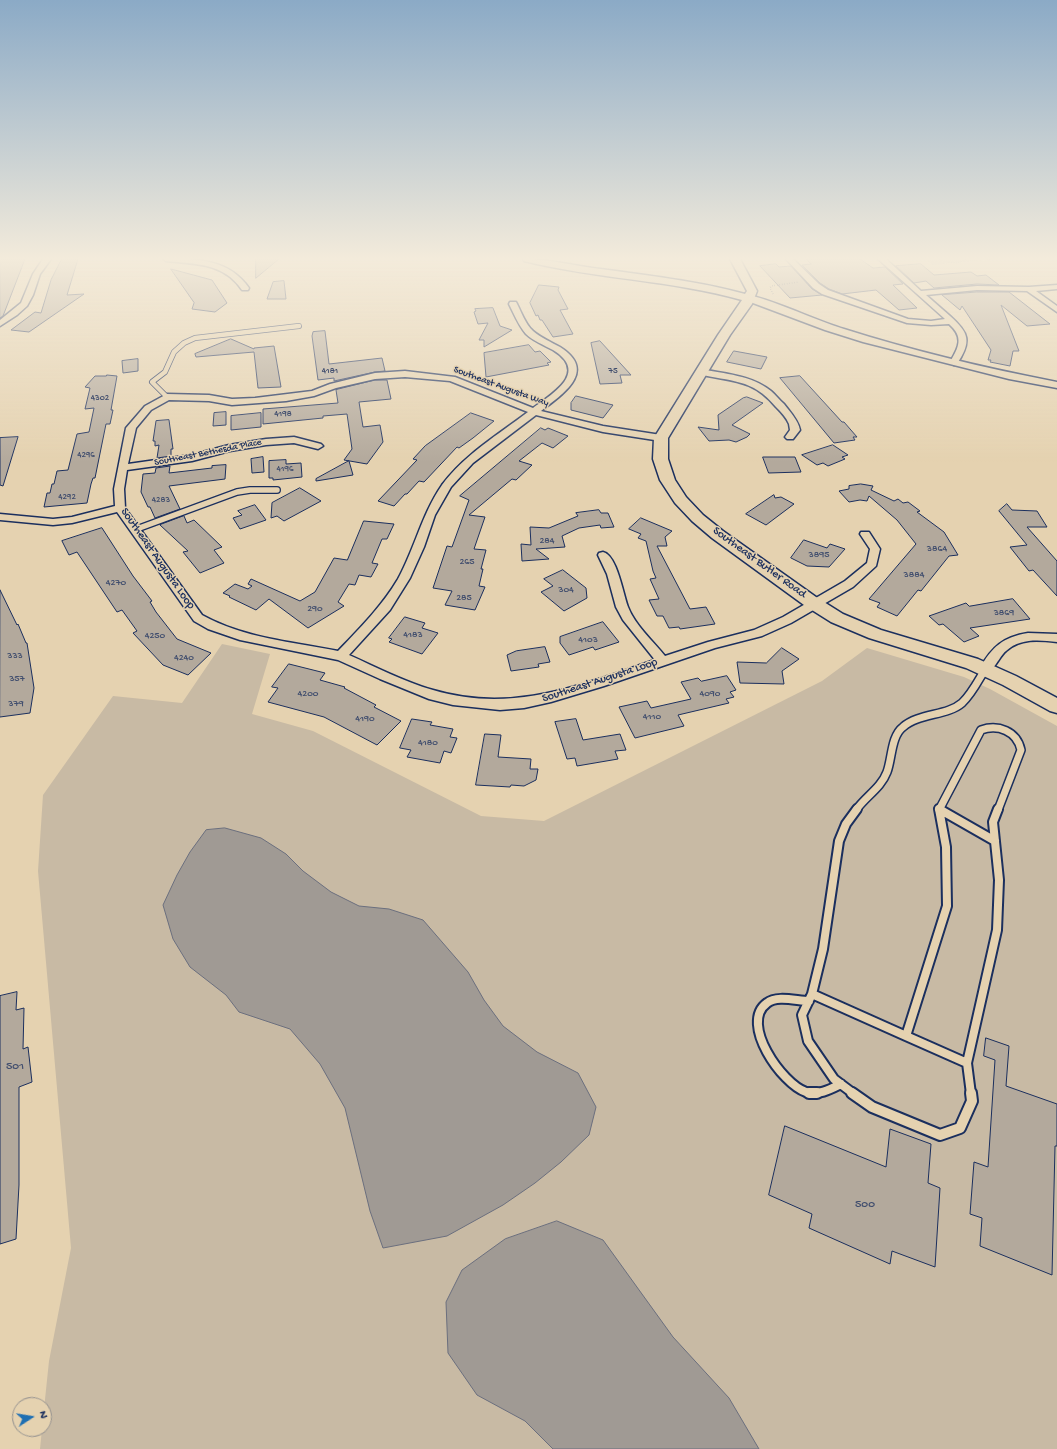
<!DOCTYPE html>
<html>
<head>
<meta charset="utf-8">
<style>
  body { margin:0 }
  #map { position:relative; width:1057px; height:1449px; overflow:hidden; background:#e5d2b0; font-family:"Gochi Hand",sans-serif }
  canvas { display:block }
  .north { position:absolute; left:12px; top:1397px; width:40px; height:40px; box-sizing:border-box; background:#e5d2b0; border:1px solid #94918f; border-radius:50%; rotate:78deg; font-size:11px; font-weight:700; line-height:16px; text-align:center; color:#1b2f5e }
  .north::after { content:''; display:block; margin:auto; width:14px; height:18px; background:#1f6fb2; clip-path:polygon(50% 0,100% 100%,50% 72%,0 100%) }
</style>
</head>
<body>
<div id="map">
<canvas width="1057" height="1449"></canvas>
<div class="north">N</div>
</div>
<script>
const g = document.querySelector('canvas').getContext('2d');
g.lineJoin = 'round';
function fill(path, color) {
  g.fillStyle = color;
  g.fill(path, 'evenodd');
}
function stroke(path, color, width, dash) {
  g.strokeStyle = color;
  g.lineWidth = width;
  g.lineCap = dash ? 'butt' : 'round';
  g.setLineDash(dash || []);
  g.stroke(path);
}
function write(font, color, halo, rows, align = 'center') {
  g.font = font + ' "Gochi Hand",sans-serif';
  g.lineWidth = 3;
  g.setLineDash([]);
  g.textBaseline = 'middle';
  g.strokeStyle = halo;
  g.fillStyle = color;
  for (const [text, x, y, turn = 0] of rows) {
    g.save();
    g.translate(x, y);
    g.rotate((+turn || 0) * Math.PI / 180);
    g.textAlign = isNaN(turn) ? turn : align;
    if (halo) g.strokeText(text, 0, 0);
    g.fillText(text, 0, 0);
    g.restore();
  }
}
const green = new Path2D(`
  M925 259H996L932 265Z
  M222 644 270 654 252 714 313 731 481 816 544 821 822 681 867 648 964 677 990 689 1057 726V1449H40L42 1429H44V1409L49 1361 71 1248 38 871 43 795 113 696 182 703Z`);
const water = new Path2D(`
  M225 828 261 838 286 854 303 871 331 892 359 906 389 909 423 920 468 972 484 1000 503 1026 537 1052 578 1073 596 1107 589 1135 561 1162 535 1183 503 1205 447 1236 383 1248 370 1211 345 1108 320 1064 290 1029 239 1012 226 995 190 967 173 939 163 905 177 875 190 852 206 830Z
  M557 1221 603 1240 673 1337 729 1398 759 1449H553L525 1421 477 1395 448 1353 446 1302 462 1270 505 1239Z`);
const building = new Path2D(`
  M0 259H25L3 316 0 318Z
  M62 259H78L67 295 84 294 29 332 11 330 35 312 41 313 51 280Z
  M256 259H279L256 278Z
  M806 259H860L873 268 885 267 903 284 893 285 917 308 899 310 876 290 842 294 829 289 820 283 802 265 811 264Z
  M776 264 779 267 791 266 812 289 822 295 790 298 760 266Z
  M921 264 934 275 971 272 977 276 986 275 999 285 977 284 934 288 926 281 914 283 896 266Z
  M171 269 212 280 227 303 215 312 192 309 194 303Z
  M284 281 286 299H267L273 282Z
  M539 285 559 287 558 290 568 309 560 310 573 334 553 337 542 320H540L538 315 536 316 530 303Z
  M977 292H1009L1050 324 1027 326 1001 305 1019 351H1013L1010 366 990 362 991 360H988L991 350 962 306 960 310 942 295Z
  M493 308 500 326 512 330 484 347V340H479L488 323 478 324 474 312 476 311 475 309Z
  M325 331 329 364 382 358 385 371 375 372 334 381V378L318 380 312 336 313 332Z
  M231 339 254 349V348L274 346 281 387 258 388 254 352 196 357 195 354Z
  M600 341 631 375H620L622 383 600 384 591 343Z
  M529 345 535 352 540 351 551 362 547 363 549 365 486 377 484 353Z
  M734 351 767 357 761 369 727 362Z
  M138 359V371L123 373 122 361Z
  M107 375 117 376 111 410H113L110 424H106L95 478H93L91 484 87 503 44 507 47 493H50L52 484H54L57 471 68 470 77 434 89 432 94 408 85 409 90 388 85 387 95 376H106Z
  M800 376 842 422H844L857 437H853L855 440 834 443 780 378Z
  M375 380H387L391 399 359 402 363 427 380 425 383 442 367 464 344 460 352 449 347 414 323 416V418L263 424V409L338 403 336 390Z
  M576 396 613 405 603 418 571 410V403Z
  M747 397 763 403 732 425 750 434 747 437 736 442 729 440 709 441 698 427 719 430 718 415 743 398Z
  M226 412V425L213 426 214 413Z
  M261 413V427L231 430V416Z
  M471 413 494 421 473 438 459 448 457 447 424 482 419 481 407 494H405L394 506 378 501 417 460 413 459 425 446Z
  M169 420 173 449H171V456L157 458 159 445 155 446V441H153L156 421Z
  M541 428 545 430 548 428 568 436 553 448 542 443 519 461 532 465 516 480 512 479 469 515 485 517 474 549 486 550 481 569H483L479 586 485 587 475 610 445 605 452 591 433 588 447 546 452 547 469 500 460 496Z
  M18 437 3 486 0 485V438Z
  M833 445 848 455 842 457 845 459 828 466 823 463 817 465 802 455Z
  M263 457 264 472 252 473 251 459Z
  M763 457H795L801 472 769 473Z
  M286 460V464L301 463 302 477 273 480V478H269V461Z
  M349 461 353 475 316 481V479Z
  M226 465 225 479 169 486 180 509 155 518 150 507H148L141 492 143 474 155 473 156 468 170 466 169 473 212 468V466Z
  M861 484 873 486 871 490 894 501 898 499 903 503 908 502 920 511 917 512 944 532 958 555 949 556 921 591 918 590 897 616 877 607 880 603 869 599 916 544 897 520 869 496 867 501 860 500 849 502 839 491 849 489V486Z
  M300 488 321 501 284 521 277 516 271 518 272 503Z
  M774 495 775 498 781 497 794 504 766 525 746 514Z
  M1007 504 1012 510 1037 511 1047 527H1027L1057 561V596L1033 570 1029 571 1010 547 1027 545 999 511Z
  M255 505 266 520 240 529 233 518 242 515 238 511Z
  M599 510 601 513H608L614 527 601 528 600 525 579 528 562 536 565 547 536 549 549 559 522 561 521 544 531 545 530 527 549 528 578 516 576 513Z
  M184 516 187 523 194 520 222 547 214 550 224 563 200 573 183 552 188 551 160 525Z
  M641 518 672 531 665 537 667 546H657L690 609 706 607 715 624 680 629 679 627 669 628 663 616H657L649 600 659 599 650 579 656 578 653 571 646 541 638 538 641 534 629 529Z
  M364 521 394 524 387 539H382L372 563 378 564 371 577 359 575 355 585 349 584 338 602 344 606 308 628 269 599 256 610 229 597 230 596 223 593 235 584 248 589 252 586 248 584 251 579 300 601 315 592 334 558 347 560Z
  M102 528 133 576 152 601 150 602 156 612 177 639 211 653 188 675 163 665 133 633 137 631 122 610 117 612 77 552 69 555 62 541Z
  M804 540 827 548 830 544 845 549 829 567 807 566 791 558Z
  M563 570 586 588 587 598 564 611 541 592 553 586 544 579Z
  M0 590 17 625 18 624 26 643H27L34 688 30 713 0 717Z
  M1013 599 1030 619 970 628 979 636 964 642 943 624 939 625 929 616 966 603 969 606Z
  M405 617 425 623 422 628 438 633 422 654 389 642 392 639 389 638Z
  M603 622 619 642 595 650 593 647 569 655 560 643V637Z
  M545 647 550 662 538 664 539 667 511 671 507 655 516 651Z
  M782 648 799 659 782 671 784 684 740 683 737 662 766 663Z
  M289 664 325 673 320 680 345 687 344 688 376 705 374 707 401 721 377 745 324 717 268 702 278 688 272 687Z
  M727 676 736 690 730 692 734 697 726 699 729 703 678 715 684 726 635 738 619 707 647 701 651 708 691 699 681 682 698 678 701 681Z
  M412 719 432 722 430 725 453 729 450 737 457 738 451 753 444 751 440 763 407 757 411 750 400 748Z
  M576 719 583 740 620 734 626 750 615 751 618 759 577 766 575 758 567 759 555 722Z
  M485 734 501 735 498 757 531 759 530 769H538L536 780 524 786 511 785 510 787 476 785Z
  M17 992 16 1010 24 1008 23 1049 28 1047 32 1082 19 1087V1185L16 1239 0 1244V996Z
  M986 1038 1009 1046 1006 1086 1057 1104V1146H1055L1052 1275 980 1246 982 1218 970 1214 974 1162 988 1167 995 1060 984 1056Z
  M785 1126 886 1167 890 1129 931 1144 928 1183 940 1188 935 1267 892 1251 890 1264 809 1228 812 1214 769 1195Z`);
const path = new Path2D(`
  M934 259 956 263 968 259
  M773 294 770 288 771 286 799 282`);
const serviceFar4 = new Path2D(`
  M167 397 152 382 165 372 174 352 184 343 195 338 299 326`);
const serviceFar3 = new Path2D(`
  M134 530 237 492 250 490H277`);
const serviceFar2 = new Path2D(`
  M939 809 940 810
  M856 810C866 796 881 788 887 772 892 759 891 736 903 727 919 713 947 716 962 703 972 694 979 679 986 668
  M939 810 981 730C998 724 1017 731 1021 750L998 810`);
const serviceFar1 = new Path2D(`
  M939 809 995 841
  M812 994 906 1036
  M809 1001C797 1001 777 995 767 1003 739 1023 782 1084 806 1092 818 1096 831 1089 841 1084
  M906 1036 967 1063 997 930 999 880 993 822 998 809
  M906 1036 947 906 946 847 939 809
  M967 1063 971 1094
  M854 1094 834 1079 808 1041 802 1015 812 994 823 949 839 841 846 824 857 809`);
const service = new Path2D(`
  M809 1093H817
  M852 1093 872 1107 940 1135 960 1128 972 1101 971 1093`);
const minor = new Path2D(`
  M43 259H51L40 274 33 295 27 306 17 315 0 326V320L21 303 33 274Z
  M163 259C196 259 228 258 249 288L248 290H242C224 263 196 264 166 261Z
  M786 259H793L819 284 828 290 908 319 931 321 945 319 878 259H886L921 291 977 286 1029 287 1057 285V289L1036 291 1057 306V312L1027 291 977 290 926 295C934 302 942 309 950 316 969 333 972 341 957 364L954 365 950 362C959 347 964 337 949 324L931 325 907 323 822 294 813 288Z
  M510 302H516C521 311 525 324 533 331 541 338 551 342 560 347 598 371 563 394 541 411L603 426 661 435 666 438 661 441 603 432 536 415 473 463 451 487 435 515 424 547 410 578 390 610 349 655C376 667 404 682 433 690 513 714 579 685 655 660L623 620 616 607 607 574 598 555 599 553 603 552C617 555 623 594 628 607 635 625 653 641 665 656L708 642 754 630 783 617 845 581 867 563 870 549 860 534 861 532H869L880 549 876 566 853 587 791 623 762 636 715 648 604 686 551 702 524 708 500 710 453 705 429 699 380 679 338 660 240 640 208 629 194 621 117 512 72 523 53 525 0 520V514L53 519 72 517 115 506 114 489 126 428 145 406 167 394 209 395 232 399 255 398 312 391 330 384 375 373 405 371 455 377 533 408C554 393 589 372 553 350 544 345 533 341 526 334 519 326 514 314 509 304ZM405 377 450 381 528 412C499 434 464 455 442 485 422 514 415 548 398 579 382 606 360 628 338 651 293 642 243 638 202 615L125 508 124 489 127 470 192 461 230 451 266 445 294 443 318 449 323 446 321 444 294 437 266 439 229 445 191 455 128 464 136 428 151 410 169 400 209 401 232 405 286 401 314 396 336 388 375 379Z
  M701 369C724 374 752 375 771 391 776 395 779 400 784 404 790 412 798 420 800 430L793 439H787L785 437 790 430 789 424C786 417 781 412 776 407 752 378 731 382 698 374L697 372Z
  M1028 633 1057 634V642C1039 640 1020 638 1006 651 998 657 994 675 982 671L980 668C992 647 1003 637 1028 633Z`);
const tertiary = new Path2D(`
  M749 295C781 303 812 319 844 329 913 351 985 368 1057 382V388L1009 379 863 342 825 330 745 300 744 298Z`);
const secondary = new Path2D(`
  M523 259C550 259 575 266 601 269 650 276 698 281 745 294L747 291 730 259H740L757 291 752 304 730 335 668 438V459L675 480 686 497 703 515 723 531 816 597 843 614 881 630 978 659 1016 676 1057 698V713L1050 711 1003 685 966 668 869 638 831 622 804 605 712 538 692 521 675 503 660 480 653 459 654 438 718 335 742 300C671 280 596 279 524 261Z`);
const farNumbernames = [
  ["4181",330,372],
  ["75",613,372],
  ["4302",100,399],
  ["4198",283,415],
  ["4296",86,456],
  ["4196",285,470],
  ["4292",67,498],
  ["4283",161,501]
];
const farStreetnames = [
  ["Southeast Augusta Way",501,387,20],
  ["Southeast Bethesda Place",208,453,-11]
];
const numberNames = [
  ["284",547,541],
  ["3864",937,549],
  ["3895",819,555],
  ["265",467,562],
  ["3884",914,575],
  ["4270",116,583],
  ["304",566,590],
  ["285",464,598],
  ["290",315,609],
  ["3869",1004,613],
  ["4183",413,635],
  ["4250",155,636],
  ["4103",588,640],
  ["333",15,656],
  ["4240",184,658],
  ["357",17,679],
  ["4200",308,694],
  ["4090",710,694],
  ["379",16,704],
  ["4110",652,717],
  ["4190",365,719],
  ["4180",428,743]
];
const streetNames = [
  ["Southeast Augusta Loop",157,559,55],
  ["Southeast Butler Road",759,563,36],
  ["Southeast Augusta Loop",600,681,-18]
];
const nearNumbernames = [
  ["501",15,1067],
  ["500",865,1205]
];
fill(green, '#c8baa4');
fill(water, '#a09a94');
stroke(water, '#6b6f7e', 1);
fill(building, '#b3a99c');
stroke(building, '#1b2f5e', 1);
stroke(serviceFar4, '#1b2f5e', 6);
stroke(serviceFar3, '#1b2f5e', 8);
stroke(serviceFar2, '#1b2f5e', 10);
stroke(serviceFar1, '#1b2f5e', 12);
stroke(service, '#1b2f5e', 14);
stroke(minor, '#1b2f5e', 3);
stroke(tertiary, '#1b2f5e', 3);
stroke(secondary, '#1b2f5e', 3);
stroke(path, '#1b2f5e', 1.5, [0.5, 2]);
stroke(serviceFar4, '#e5d2b0', 4.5);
stroke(serviceFar3, '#e5d2b0', 5.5);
stroke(serviceFar2, '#e5d2b0', 7);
stroke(serviceFar1, '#e5d2b0', 8);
stroke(service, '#e5d2b0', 10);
fill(minor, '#e5d2b0');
fill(tertiary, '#e5d2b0');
fill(secondary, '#e5d2b0');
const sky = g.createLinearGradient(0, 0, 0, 462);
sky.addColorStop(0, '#8baac6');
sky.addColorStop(0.56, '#f3ebdb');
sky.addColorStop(1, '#f3ebdb00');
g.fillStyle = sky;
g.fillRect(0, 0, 1057, 462);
write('9px', '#414e6e', null, farNumbernames);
write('10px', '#1b2f5e', '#e5d2b0', farStreetnames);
write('10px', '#414e6e', null, numberNames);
write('12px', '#1b2f5e', '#e5d2b0', streetNames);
write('12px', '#414e6e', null, nearNumbernames);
</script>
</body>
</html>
